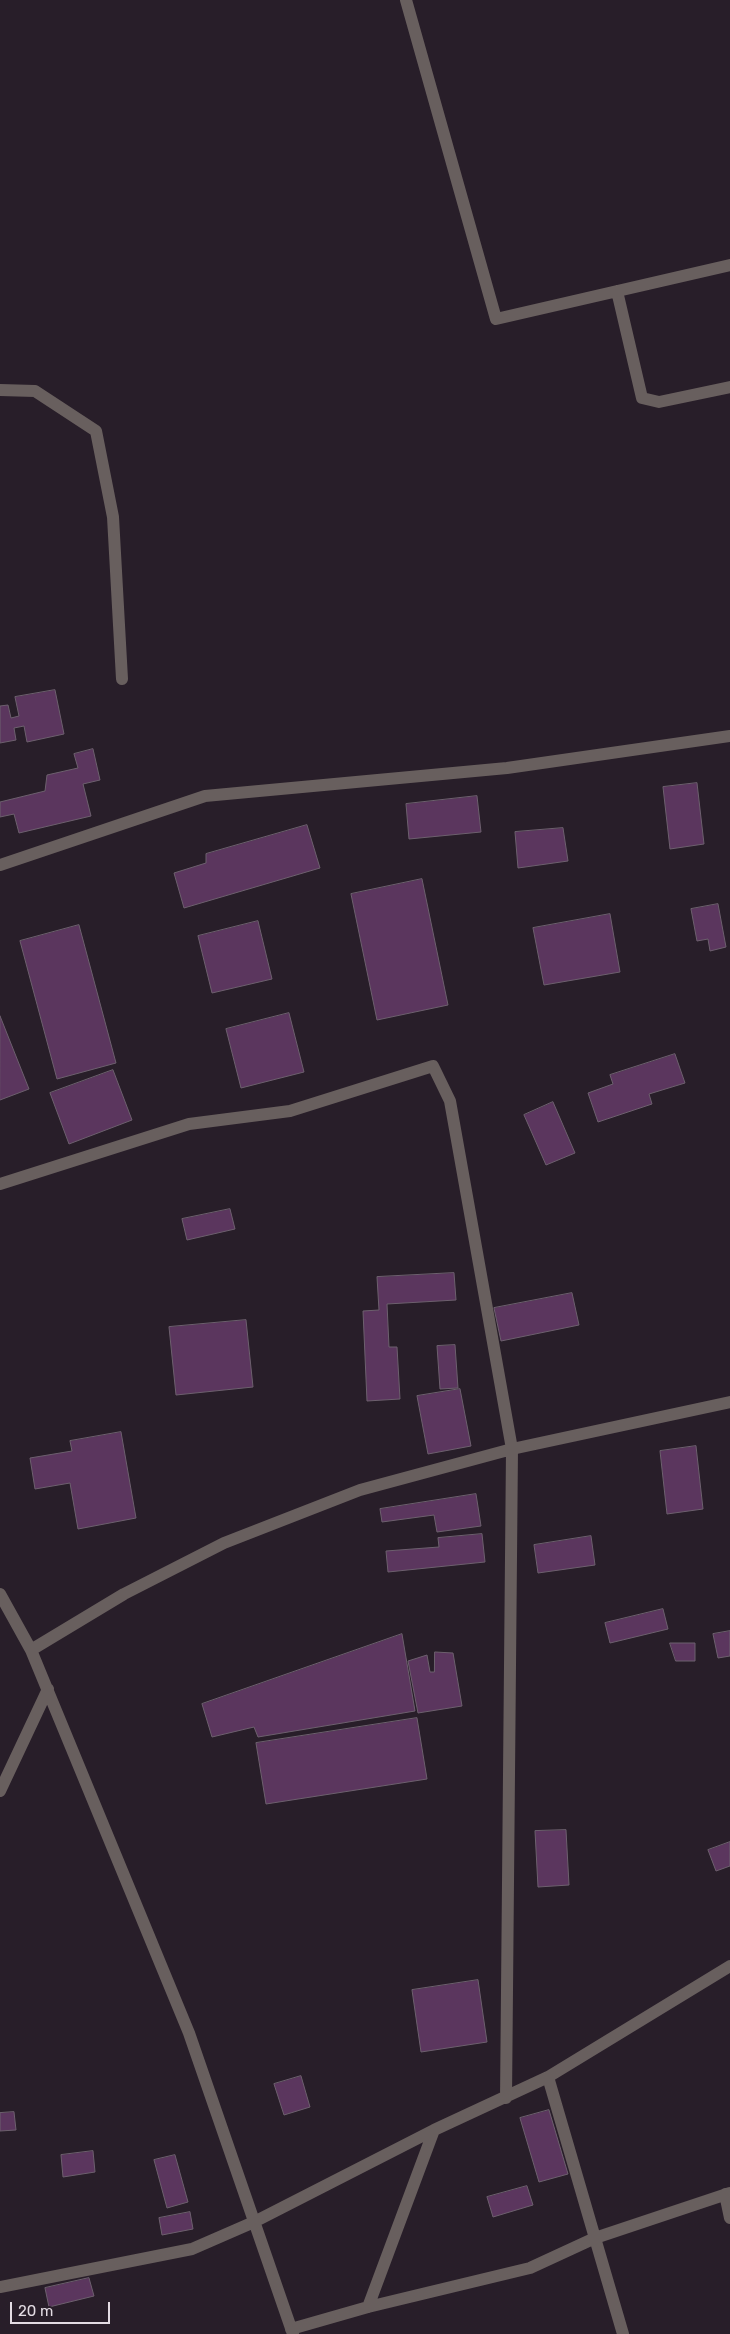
<!DOCTYPE html>
<html>
<head>
<meta charset="utf-8">
<style>
  body { margin:0 }
  #map { position:relative; width:730px; height:2334px; overflow:hidden; background:#281e29; font-family:Rubik,sans-serif }
  canvas { display:block }
  .scale { position:absolute; left:10px; top:2302px; width:100px; height:22px; box-sizing:border-box; border:2px solid #e3dce3; border-top:0; padding-left:6px; font-size:15px; line-height:18px; white-space:nowrap; color:#e3dce3; -webkit-text-stroke:4px #281e29; paint-order:stroke }
</style>
</head>
<body>
<div id="map">
<canvas width="730" height="2334"></canvas>
<div class="scale">20 m</div>
</div>
<script>
const g = document.querySelector('canvas').getContext('2d');
g.lineJoin = 'round';
function fill(path, color) {
  g.fillStyle = color;
  g.fill(path, 'evenodd');
}
function stroke(path, color, width, dash) {
  g.strokeStyle = color;
  g.lineWidth = width;
  g.lineCap = dash ? 'butt' : 'round';
  g.setLineDash(dash || []);
  g.stroke(path);
}
const building = new Path2D(`
  M55 690 64 734 27 742 24 726 14 728 16 740 0 743V706L8 705 11 718 19 716 15 697Z
  M93 749 100 780 83 784 91 816 19 833 14 814 0 817V802L45 791 47 775 78 768 74 754Z
  M697 783 704 844 670 849 663 787Z
  M477 796 481 832 409 839 406 804Z
  M307 825 320 868 184 908 174 873 206 863V854Z
  M563 828 568 861 518 868 515 832Z
  M422 879 448 1005 377 1020 351 894Z
  M718 904 726 947 710 951 708 939 697 941 691 909Z
  M610 914 620 972 544 985 533 928Z
  M258 921 272 979 212 993 198 936Z
  M79 925 116 1063 57 1079 20 941Z
  M289 1013 304 1072 241 1088 226 1029Z
  M0 1016 29 1089 0 1100Z
  M675 1054 685 1083 649 1094 652 1104 598 1122 588 1093 613 1084 610 1075Z
  M113 1070 132 1120 69 1144 50 1093Z
  M553 1102 575 1153 546 1165 524 1115Z
  M230 1209 235 1229 187 1240 182 1219Z
  M454 1273 456 1300 387 1304 389 1347H397L400 1399 367 1401 363 1311 379 1310 377 1277Z
  M572 1293 579 1325 501 1341 494 1308Z
  M246 1320 253 1387 176 1395 169 1327Z
  M455 1345 458 1388 440 1389 437 1346Z
  M460 1389 471 1446 428 1454 417 1396Z
  M121 1432 136 1518 78 1529 70 1483 35 1489 30 1458 72 1451 70 1441Z
  M696 1446 703 1509 667 1514 660 1451Z
  M476 1494 481 1526 437 1532 434 1515 382 1522 380 1509Z
  M482 1534 485 1562 388 1572 386 1551 439 1547 438 1538Z
  M591 1536 595 1565 538 1573 534 1545Z
  M663 1609 668 1629 610 1643 605 1623Z
  M730 1631V1656L718 1658 713 1634Z
  M402 1634 415 1711 258 1737 254 1727 212 1737 202 1704Z
  M670 1643H695V1661H676Z
  M435 1652 453 1653 462 1706 418 1713 408 1661 427 1655 430 1672H434Z
  M417 1718 427 1779 266 1804 256 1743Z
  M566 1830 569 1885 538 1887 535 1831Z
  M730 1842V1866L716 1871 708 1850Z
  M478 1980 487 2042 421 2052 412 1990Z
  M301 2076 310 2107 284 2115 274 2084Z
  M549 2110 568 2174 539 2182 520 2118Z
  M14 2112 16 2130 0 2131V2113Z
  M93 2151 95 2172 63 2177 61 2155Z
  M175 2155 188 2202 167 2208 154 2160Z
  M527 2186 533 2205 493 2217 487 2197Z
  M190 2212 193 2229 162 2235 159 2218Z
  M89 2278 94 2296 49 2307 45 2288Z`);
const minor = new Path2D(`
  M406 0 496 319 730 265
  M617 291 642 398 659 402 730 387
  M0 390 35 391 96 431 113 517 122 679
  M0 865 205 796 507 768 730 736
  M0 1184 189 1124 290 1111 433 1066 450 1101 512 1449 506 2098
  M0 1594 31 1650 189 2033 293 2334
  M31 1650 124 1594 224 1543 360 1490 512 1449 730 1402
  M0 1791 48 1689
  M548 2077 623 2334
  M725 2194 730 2218
  M0 2287 192 2249 254 2222 434 2130 548 2077 730 1966
  M368 2307 434 2130
  M291 2329 368 2307 530 2268 595 2238 730 2193`);
fill(building, '#5b365e');
stroke(building, '#6d606e', 1);
stroke(minor, '#685f5e', 12);
</script>
</body>
</html>
